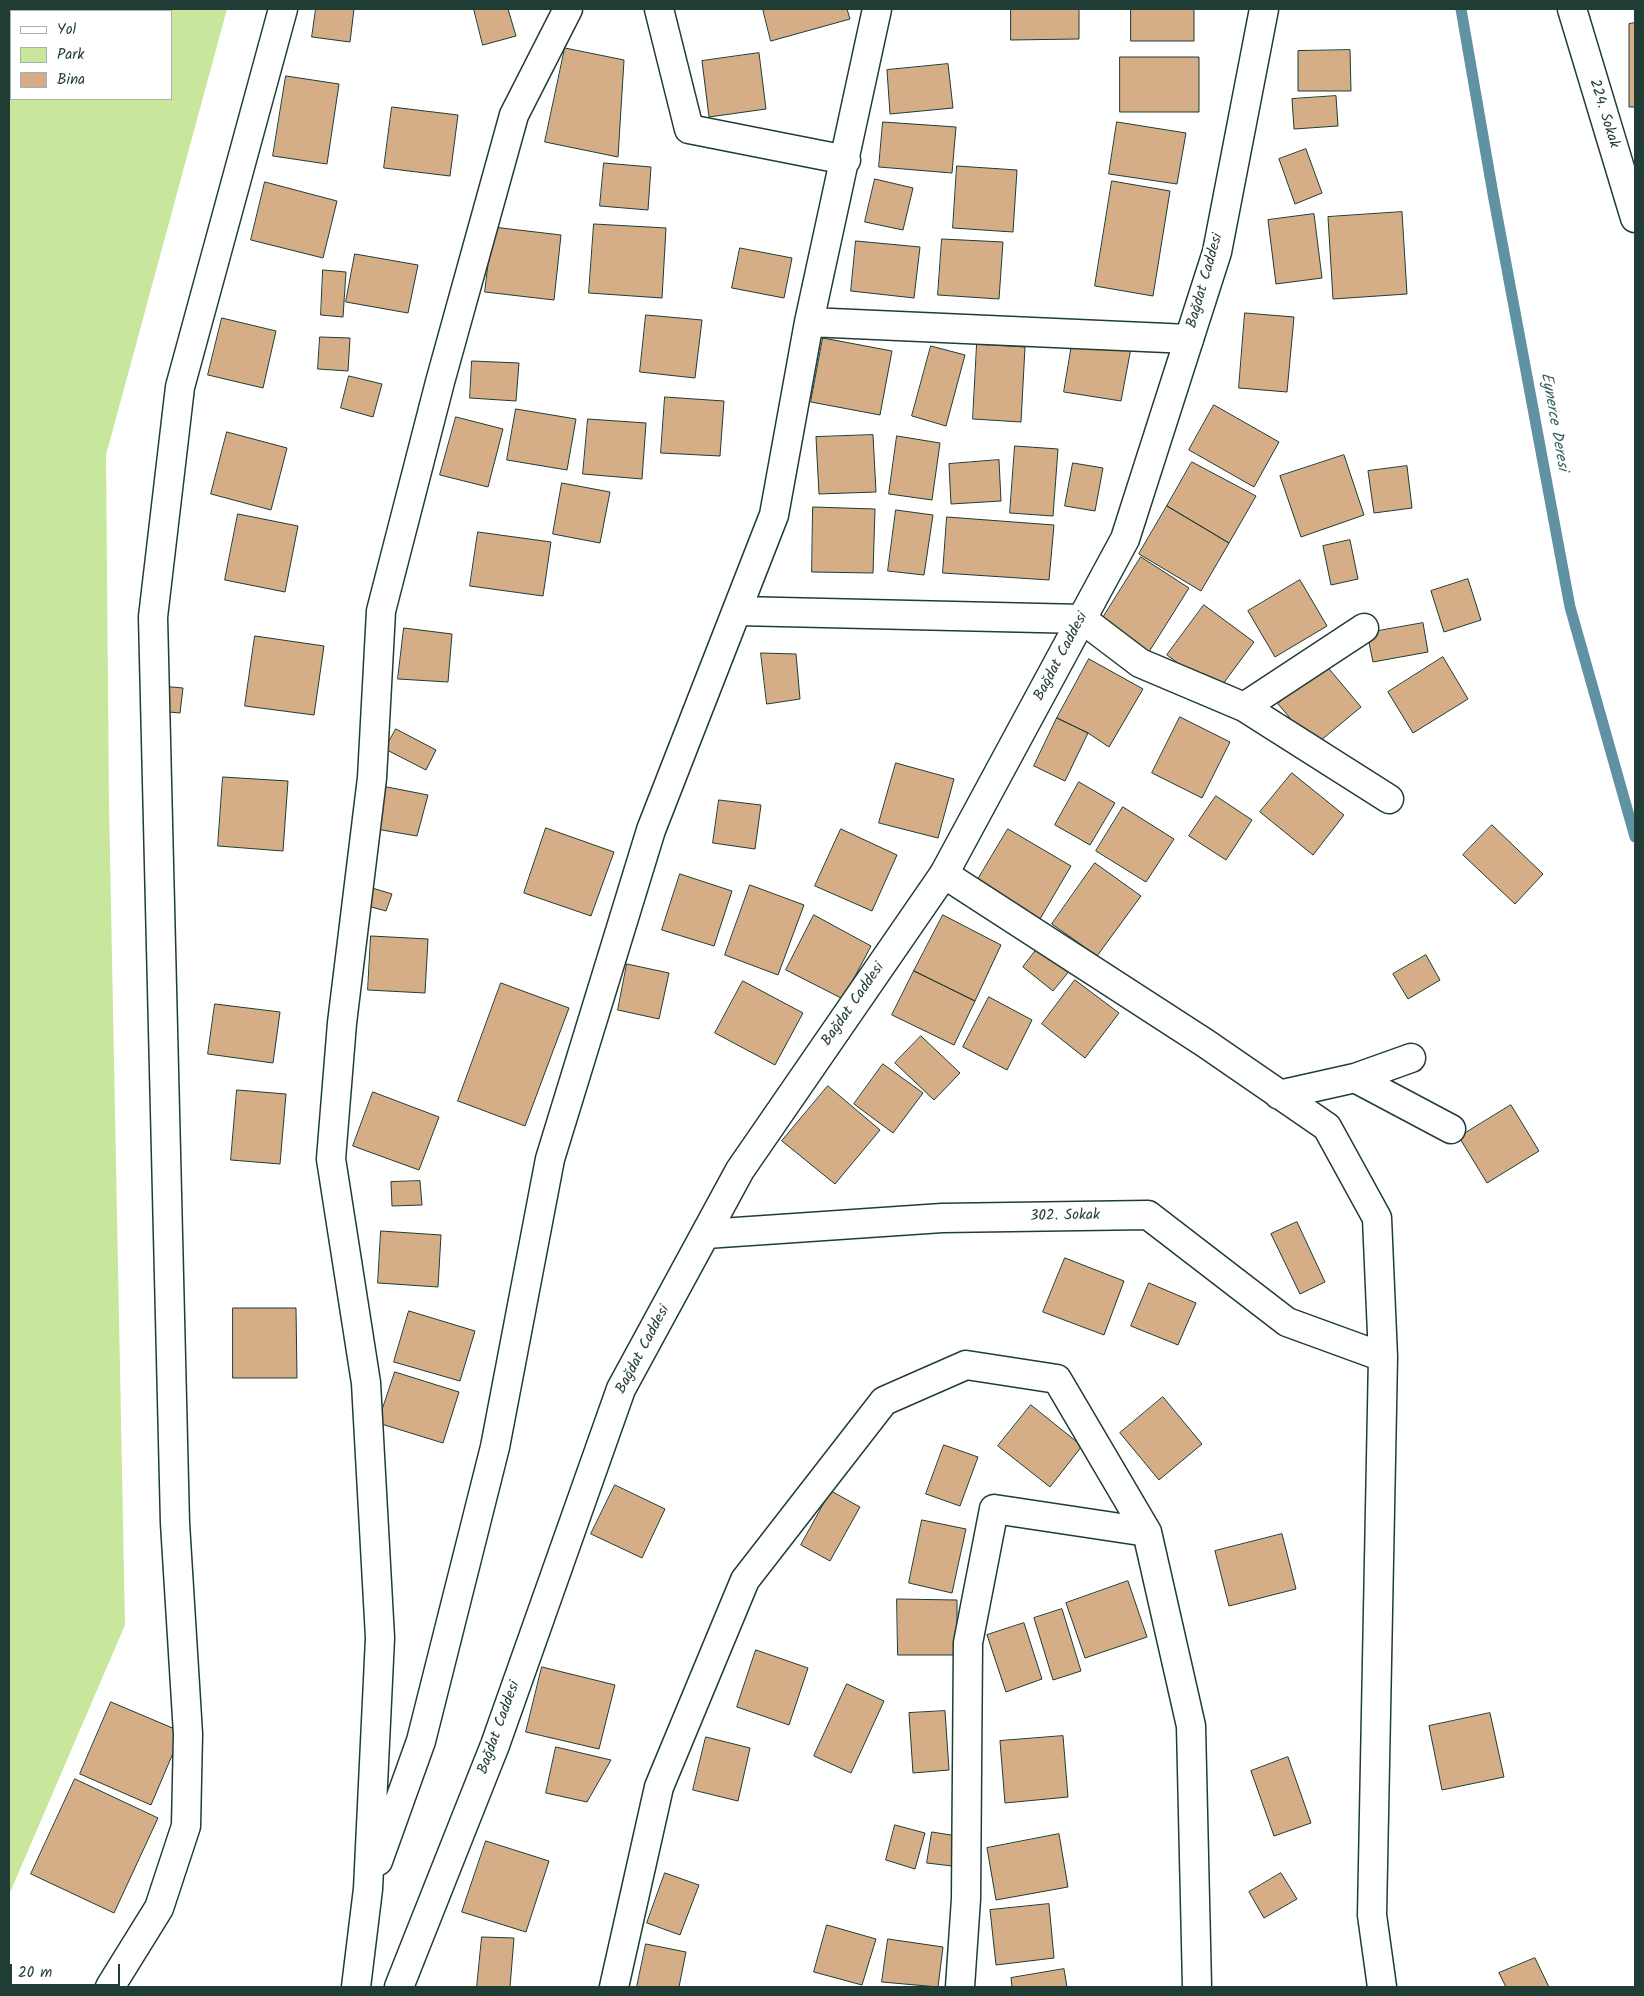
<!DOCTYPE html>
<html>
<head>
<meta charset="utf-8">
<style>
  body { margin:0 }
  #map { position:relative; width:1644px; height:1996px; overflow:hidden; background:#fff; font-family:Kalam,sans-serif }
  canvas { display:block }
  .frame { position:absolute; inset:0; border:10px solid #1f3d34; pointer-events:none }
  .legend { position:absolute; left:10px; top:10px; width:162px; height:90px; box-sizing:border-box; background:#fff; border:1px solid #a5b1ae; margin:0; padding:6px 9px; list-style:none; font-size:15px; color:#1f3d34 }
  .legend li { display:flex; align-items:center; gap:10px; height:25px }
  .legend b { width:25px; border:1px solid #a5b1ae }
  .scale { position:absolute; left:10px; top:1964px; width:110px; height:22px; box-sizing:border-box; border:2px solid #1f3d34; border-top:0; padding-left:6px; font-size:15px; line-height:18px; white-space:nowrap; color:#1f3d34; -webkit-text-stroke:4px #fff; paint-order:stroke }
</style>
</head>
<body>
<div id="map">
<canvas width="1644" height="1996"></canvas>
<div class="frame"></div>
<ul class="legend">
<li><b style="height:6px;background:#fff"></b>Yol</li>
<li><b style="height:14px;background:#c9e69d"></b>Park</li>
<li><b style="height:14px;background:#d5ad86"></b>Bina</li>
</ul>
<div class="scale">20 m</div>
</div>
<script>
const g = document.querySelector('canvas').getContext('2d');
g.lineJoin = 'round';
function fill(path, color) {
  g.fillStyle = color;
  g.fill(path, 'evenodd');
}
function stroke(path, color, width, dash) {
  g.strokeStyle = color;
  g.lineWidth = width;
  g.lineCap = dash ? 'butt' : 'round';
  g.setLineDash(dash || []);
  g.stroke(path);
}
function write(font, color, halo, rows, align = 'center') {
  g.font = font + ' Kalam,sans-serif';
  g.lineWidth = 5;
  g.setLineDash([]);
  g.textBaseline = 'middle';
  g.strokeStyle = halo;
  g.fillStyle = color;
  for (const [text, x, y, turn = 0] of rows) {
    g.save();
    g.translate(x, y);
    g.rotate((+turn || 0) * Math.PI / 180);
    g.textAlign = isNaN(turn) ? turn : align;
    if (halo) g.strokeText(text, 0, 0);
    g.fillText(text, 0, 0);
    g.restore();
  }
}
const green = new Path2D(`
  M9 9H227L106 455 109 804 125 1625 9 1895ZM11 11H171V99H11Z`);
const stream = new Path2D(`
  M1461 9 1493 194 1570 607 1635 837`);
const building = new Path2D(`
  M316 9H354L350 42 312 37Z
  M474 9H508L516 36 483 45Z
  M763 9H847L850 19 771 41Z
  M1011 9H1079V39L1011 40Z
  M1131 9H1194V41H1131Z
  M1635 23V107H1629V24Z
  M565 48 624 60 618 157 545 142Z
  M1350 50 1351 91H1298V51Z
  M759 53 766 109 709 117 702 61Z
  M1120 57H1199V112H1120Z
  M948 64 953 108 890 114 887 70Z
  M286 76 339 84 327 164 273 156Z
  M1336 96 1338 126 1294 129 1292 99Z
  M392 107 458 115 450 176 384 168Z
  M883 122 956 127 952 173 879 167Z
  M1117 122 1186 133 1177 184 1109 174Z
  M1306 149 1322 193 1295 204 1279 159Z
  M604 163 651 167 648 210 600 206Z
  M957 166 1017 170 1013 232 953 228Z
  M875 179 913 188 903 230 865 222Z
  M1112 181 1170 191 1153 296 1095 286Z
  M265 182 337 201 323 258 251 240Z
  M1402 212 1407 294 1333 299 1328 217Z
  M1314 214 1322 278 1276 284 1268 220Z
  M594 224 666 228 662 298 589 293Z
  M493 227 561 235 554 300 485 292Z
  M942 239 1003 242 999 299 938 295Z
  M856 241 920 247 914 298 851 291Z
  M740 248 792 258 784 298 732 288Z
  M355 254 418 265 408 313 346 302Z
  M323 270 346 272 343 317 321 315Z
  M1245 313 1294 317 1287 392 1239 388Z
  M646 315 702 320 695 378 640 372Z
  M222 318 276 331 263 388 208 375Z
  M320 337 350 338 348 371 318 369Z
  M823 338 892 351 880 415 811 402Z
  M1073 338 1131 348 1121 401 1064 392Z
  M977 344 1025 347 1021 422 973 419Z
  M931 346 965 355 946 426 912 416Z
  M472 361 519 363 516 401 470 398Z
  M349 376 382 384 373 417 341 408Z
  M665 397 724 401 720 456 661 453Z
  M1214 405 1279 442 1254 487 1189 450Z
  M516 409 576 419 567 470 507 460Z
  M456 417 503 429 488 487 440 475Z
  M588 419 646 423 642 479 583 474Z
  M227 432 287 448 271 510 211 494Z
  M873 435 876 492 819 494 816 437Z
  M897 436 940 443 932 500 889 494Z
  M1015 446 1058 449 1053 516 1010 513Z
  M1344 455 1364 515 1301 537 1280 476Z
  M999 460 1001 501 951 504 949 464Z
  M1192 462 1256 496 1229 543 1167 506Z
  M1073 463 1103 468 1095 511 1065 506Z
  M1407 466 1412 508 1374 513 1368 471Z
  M562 483 610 492 600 543 553 534Z
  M1167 506 1229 543 1201 591 1139 554Z
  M813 507 875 509 873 573 812 572Z
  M896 510 933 515 924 575 888 571Z
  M238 514 298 526 285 592 225 580Z
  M947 517 1054 525 1049 580 943 573Z
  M478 532 551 542 543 596 470 586Z
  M1350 540 1358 579 1331 585 1323 546Z
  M1141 557 1189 588 1147 655 1099 624Z
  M1468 579 1481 620 1444 632 1431 591Z
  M1300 580 1327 626 1275 657 1248 611Z
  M1204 605 1254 642 1217 692 1167 655Z
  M1423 623 1428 652 1373 662 1367 633Z
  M404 628 452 634 448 682 398 679Z
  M255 636 324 646 314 715 245 706Z
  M761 653 796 654 800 699 767 704Z
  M1443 657 1468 699 1413 733 1388 692Z
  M1089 659 1143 689 1109 747 1088 733 1057 718Z
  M1325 664 1361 707 1314 746 1278 704Z
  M160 686 183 688 180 713 157 711Z
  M1180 717 1230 742 1202 798 1152 773Z
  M1057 718 1088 733 1065 781 1034 766Z
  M396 729 436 750 426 770 385 749Z
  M896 763 954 779 938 838 879 823Z
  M1292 773 1344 815 1313 855 1260 812Z
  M223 777 288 781 283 851 218 846Z
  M1079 782 1115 803 1090 845 1055 825Z
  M382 786 428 795 417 836 376 829Z
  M1216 796 1252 820 1226 860 1189 836Z
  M719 800 761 805 755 849 713 843Z
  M1123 807 1174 839 1146 882 1096 851Z
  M1492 825 1543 874 1515 904 1463 855Z
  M546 828 614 852 591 916 524 893Z
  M841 829 897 855 872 911 815 886Z
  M1008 829 1071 866 1040 919 977 881Z
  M1095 863 1141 896 1097 956 1052 924Z
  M680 874 732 891 714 946 662 930Z
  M750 885 804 905 778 975 725 955Z
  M369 887 392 894 386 911 364 905Z
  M814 915 871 946 843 999 786 970Z
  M943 915 1001 945 975 1001 914 971Z
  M371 936 428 939 425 993 368 990Z
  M1040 945 1071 969 1053 991 1023 967Z
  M1426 955 1440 980 1408 999 1393 974Z
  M627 964 669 973 659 1019 618 1010Z
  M914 971 975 1001 954 1045 892 1015Z
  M1075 980 1119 1013 1085 1058 1042 1024Z
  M743 981 803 1013 775 1065 715 1033Z
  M501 983 569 1008 525 1126 458 1101Z
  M989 997 1032 1020 1007 1070 963 1047Z
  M215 1004 280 1012 273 1063 208 1054Z
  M921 1036 960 1073 934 1100 895 1063Z
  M883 1064 923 1093 893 1133 854 1104Z
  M828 1086 880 1130 835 1184 782 1141Z
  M237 1090 286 1094 280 1164 231 1160Z
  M373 1092 439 1117 419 1170 353 1146Z
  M1511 1105 1539 1151 1487 1183 1459 1137Z
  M420 1181 422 1205 392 1206 391 1182Z
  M1297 1222 1325 1282 1300 1294 1271 1234Z
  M381 1231 441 1235 438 1287 378 1283Z
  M1065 1258 1124 1281 1104 1335 1043 1312Z
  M1149 1283 1196 1303 1178 1345 1131 1326Z
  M233 1308H296L297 1378H233Z
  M409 1311 475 1331 460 1381 394 1362Z
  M395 1372 459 1392 443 1443 378 1423Z
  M1163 1397 1202 1444 1159 1480 1120 1433Z
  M1031 1405 1082 1446 1050 1487 998 1446Z
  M944 1445 978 1457 960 1506 926 1494Z
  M615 1485 665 1509 642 1558 591 1534Z
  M831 1491 860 1507 830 1561 801 1545Z
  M922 1520 966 1529 952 1593 909 1583Z
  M1282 1534 1296 1589 1229 1606 1215 1551Z
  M1128 1581 1147 1637 1085 1658 1066 1603Z
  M897 1599 957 1600V1655H898Z
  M1062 1609 1081 1671 1053 1680 1034 1618Z
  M1024 1623 1042 1679 1006 1692 987 1635Z
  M756 1650 808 1668 789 1725 737 1707Z
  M542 1667 615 1685 599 1749 526 1732Z
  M847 1684 884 1701 851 1773 814 1756Z
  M111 1702 182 1732 151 1805 80 1774Z
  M945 1711 949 1770 913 1773 909 1713Z
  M1490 1713 1504 1777 1442 1790 1429 1726Z
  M1063 1736 1068 1797 1005 1803 1000 1741Z
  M706 1737 750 1748 738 1801 693 1790Z
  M556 1747 611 1760 587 1802 546 1793Z
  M1288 1757 1311 1823 1274 1836 1251 1771Z
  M75 1779 158 1818 114 1913 31 1874Z
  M895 1825 925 1833 915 1869 886 1860Z
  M932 1832 957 1836 952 1866 927 1863Z
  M1059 1834 1068 1887 996 1900 987 1848Z
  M486 1841 549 1861 526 1932 462 1912Z
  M665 1873 699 1885 680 1935 647 1923Z
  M1281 1873 1297 1899 1264 1918 1249 1892Z
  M1049 1904 1054 1958 996 1965 990 1910Z
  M827 1925 876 1939 862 1985 814 1972Z
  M482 1937 514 1938 510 1987H477Z
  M888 1939 943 1947 938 1987 882 1982Z
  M646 1944 686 1952 679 1987H637Z
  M1535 1958 1549 1987H1506L1499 1973Z
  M1064 1969 1067 1987H1012L1011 1978Z`);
const minor = new Path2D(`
  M659 9 689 129 846 160
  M1572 9 1635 218
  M809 322 1189 339
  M738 611 1082 619 1140 663 1244 707 1389 799
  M1244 707 1364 628
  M944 874 1205 1043 1327 1127 1377 1218 1383 1357 1372 1915 1382 1987
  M1355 1078 1411 1058
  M1279 1095 1355 1078 1451 1129
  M706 1234 942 1218 1148 1215 1287 1322 1383 1357
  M378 1861 421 1741 495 1447 550 1159 651 830 774 515 809 322 877 9
  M110 1987 159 1908 186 1826 188 1734 175 1523 153 617 180 387 283 9
  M356 1987 368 1889 380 1638 366 1383 331 1159 342 1023 372 778 381 611 440 382 514 115 568 9
  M614 1987 659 1787 745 1580 884 1401 966 1365 1057 1379 1147 1532 1191 1726 1197 1987
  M960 1987 966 1899 968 1643 994 1509 1147 1532`);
const secondary = new Path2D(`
  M399 1987 495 1745 621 1389 740 1170 944 874 1125 539 1217 252 1264 9`);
const streetNames = [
  ["224. Sokak",1603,114,73],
  ["Bağdat Caddesi",1206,281,-74],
  ["Bağdat Caddesi",1062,657,-62],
  ["Bağdat Caddesi",854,1005,-55],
  ["302. Sokak",1065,1217,-1],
  ["Bağdat Caddesi",644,1350,-62],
  ["Bağdat Caddesi",500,1728,-70]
];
const waterNames = [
  ["Eynerce Deresi",1553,422,80]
];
fill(green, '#c9e69d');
stroke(stream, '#6092a3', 11);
fill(building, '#d5ad86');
stroke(building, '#1f3d34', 1);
stroke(minor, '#1f3d34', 31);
stroke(secondary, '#1f3d34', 31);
stroke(minor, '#fff', 28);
stroke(secondary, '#fff', 28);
write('15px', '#1f3d34', '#fff', streetNames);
write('italic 16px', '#3a6062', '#fff', waterNames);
</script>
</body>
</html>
